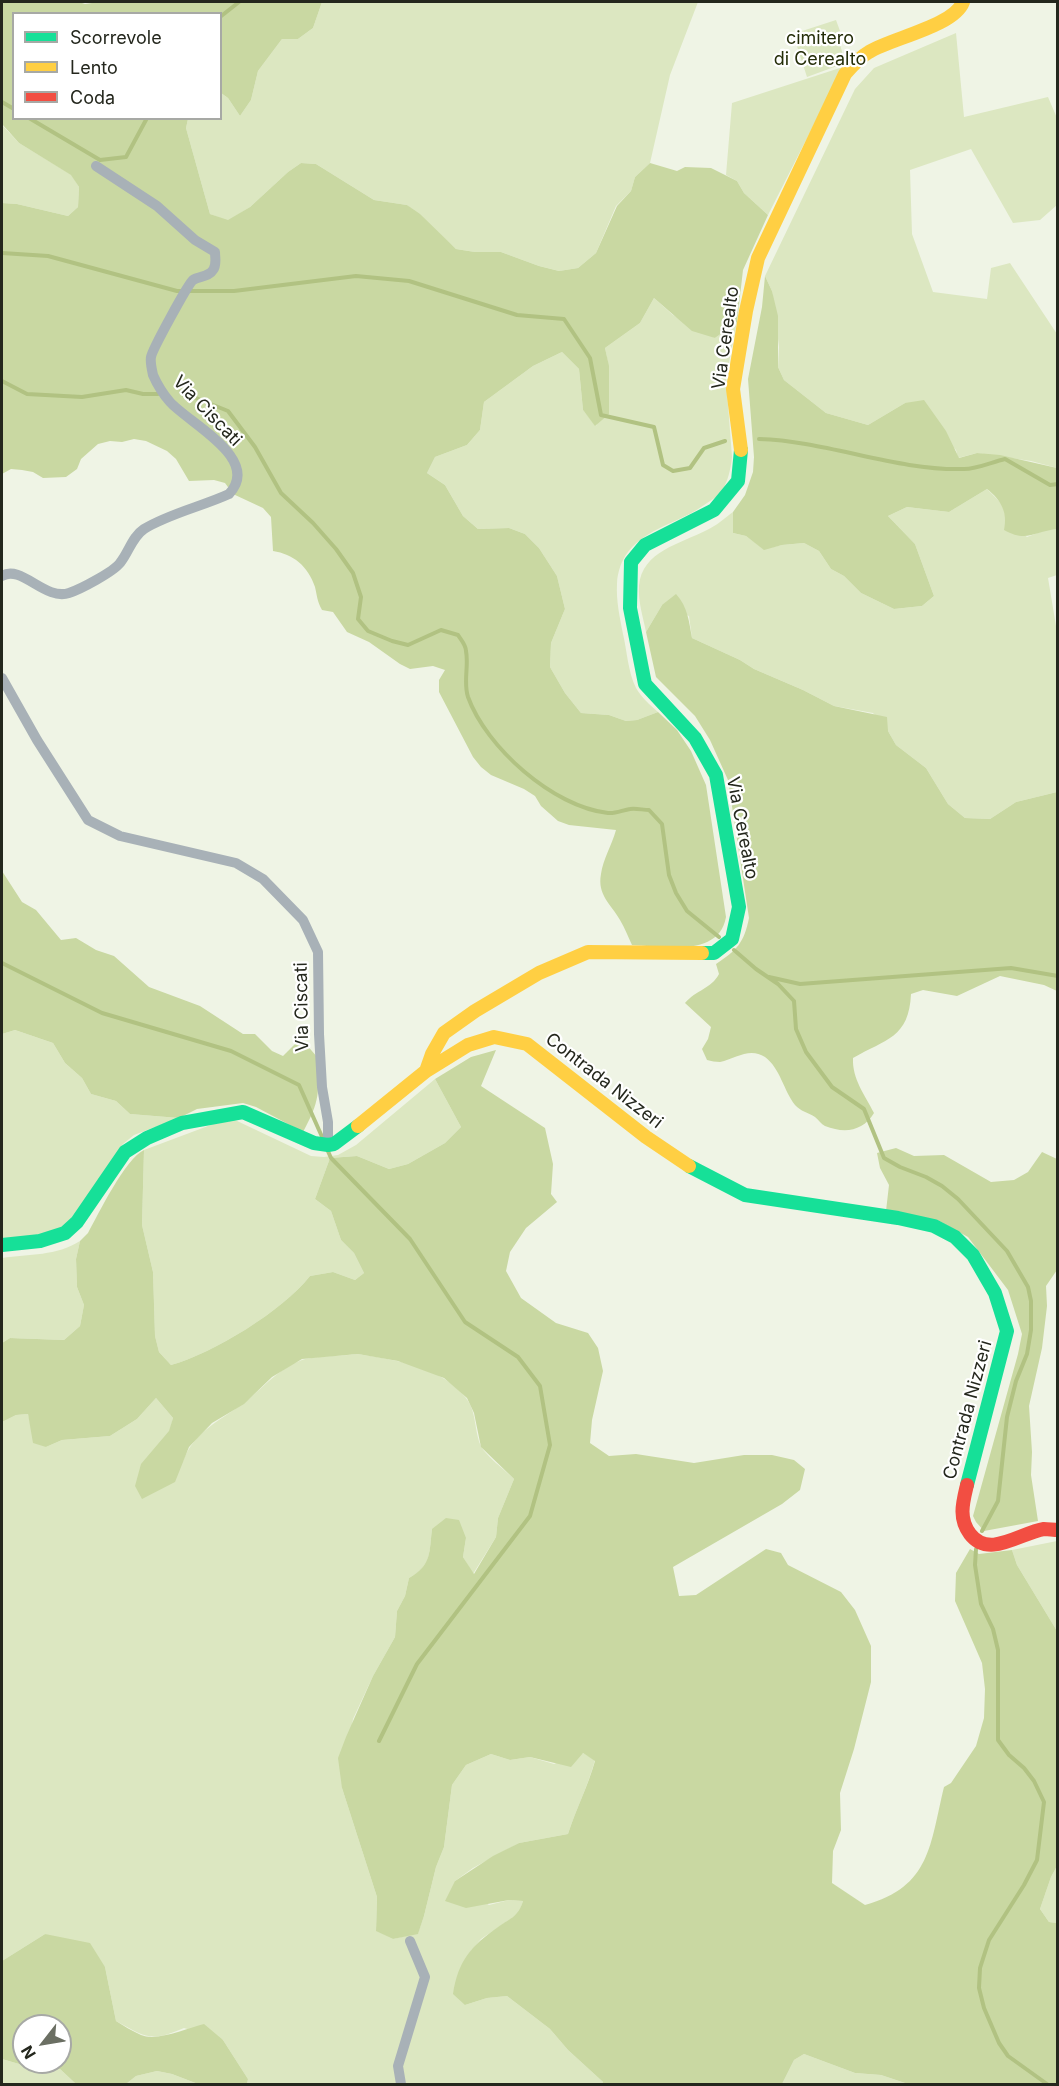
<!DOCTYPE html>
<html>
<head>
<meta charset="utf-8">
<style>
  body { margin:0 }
  #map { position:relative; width:1059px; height:2086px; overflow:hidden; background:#eff4e5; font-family:Inter,sans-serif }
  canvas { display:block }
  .frame { position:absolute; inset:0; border:3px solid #24271d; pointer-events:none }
  .legend { position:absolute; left:12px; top:12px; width:210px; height:108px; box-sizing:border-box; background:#fff; border:2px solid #a7a9a5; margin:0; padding:8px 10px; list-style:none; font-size:18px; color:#24271d }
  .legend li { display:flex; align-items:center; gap:12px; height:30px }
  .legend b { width:30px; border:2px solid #a7a9a5 }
  .north { position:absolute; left:12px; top:2014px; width:60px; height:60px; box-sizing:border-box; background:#fff; border:2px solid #a7a9a5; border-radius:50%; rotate:239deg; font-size:16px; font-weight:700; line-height:24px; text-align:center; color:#24271d }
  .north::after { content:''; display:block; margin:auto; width:21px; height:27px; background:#6b6f63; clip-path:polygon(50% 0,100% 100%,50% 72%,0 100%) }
</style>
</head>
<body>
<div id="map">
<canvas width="1059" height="2086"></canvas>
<div class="frame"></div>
<ul class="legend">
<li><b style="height:8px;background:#16e098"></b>Scorrevole</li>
<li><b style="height:8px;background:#ffcf43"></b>Lento</li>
<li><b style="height:8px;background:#f24e42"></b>Coda</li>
</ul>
<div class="north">N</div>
</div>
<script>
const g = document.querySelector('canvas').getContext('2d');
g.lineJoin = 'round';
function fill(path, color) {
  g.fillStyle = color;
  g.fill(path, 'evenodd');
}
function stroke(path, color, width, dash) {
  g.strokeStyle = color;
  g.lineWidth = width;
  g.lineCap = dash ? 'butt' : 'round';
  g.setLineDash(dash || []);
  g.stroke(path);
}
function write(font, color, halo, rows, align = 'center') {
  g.font = font + ' Inter,sans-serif';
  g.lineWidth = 4.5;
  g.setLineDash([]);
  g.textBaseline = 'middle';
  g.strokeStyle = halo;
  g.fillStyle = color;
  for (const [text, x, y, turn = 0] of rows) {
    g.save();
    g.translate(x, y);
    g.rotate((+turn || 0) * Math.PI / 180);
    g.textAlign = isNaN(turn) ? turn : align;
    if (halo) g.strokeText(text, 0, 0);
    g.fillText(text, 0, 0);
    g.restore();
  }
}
const green = new Path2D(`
  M322 2H698L670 75 650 163 635 177 631 191 616 206 596 253 578 268 559 271 539 266 501 252H475L456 249 407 205 374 200 316 164 301 163 288 172 250 207 228 221 210 214 186 128 188 119 220 118 221 93 228 98 240 116 251 100 258 71 282 39H298L313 28Z
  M836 20 840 31 837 33 845 63 807 77 793 34Z
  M956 33 964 117 1048 97 1057 118V205L1040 220 1013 223 971 149 910 170 912 234 933 292 987 299 991 268 1010 263 1057 334V468L1031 461 977 453 958 458 956 450 905 403 868 425 826 413 784 380 778 367 779 347 772 291 765 276 855 89 874 68Z
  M846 66 838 77 768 215 744 193 737 181 726 175 732 103Z
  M2 125 19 143 72 175 79 187 78 207 68 216 17 204 2 203Z
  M654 298 673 315 715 338 737 322 726 378 732 457C731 468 728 481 722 491 718 496 712 500 707 503 673 529 621 530 617 584 616 601 620 618 623 634 627 651 628 672 636 688 641 697 650 705 658 712L637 720 626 721 609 715 581 713 565 693 550 667 551 643 565 609 557 576 539 548 525 534 509 528 478 529 463 516 445 485 427 473 435 457 467 445 480 430 484 402 533 366 562 352 579 369 583 410 596 426C609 392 613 385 605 348L640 323Z
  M987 489 1003 505 1006 519 1027 537 1045 530 1057 529V575L1048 578 1058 638 1057 792 1016 802 990 819 965 818 948 804 926 768 896 745 888 731 873 713 834 706 803 690 754 669 740 660 692 638 689 616 662 605 646 632C643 617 638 602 639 586 642 551 680 544 707 530 716 526 725 518 733 512V533L746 536 764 549 782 545 804 543 819 551 831 569 844 576 861 593 894 609 922 606 934 596 915 544 888 516 907 507 949 512Z
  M15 1030 53 1043 65 1063 82 1078 91 1094 116 1101 130 1114 179 1118 134 1135 123 1144 71 1223 54 1236 2 1244V1034Z
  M435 1079 461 1127 445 1143 408 1164 389 1169 357 1156 330 1158 315 1199 331 1211 341 1240 354 1253 364 1273 355 1280 333 1272 310 1276C282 1311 214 1353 171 1365L159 1352 155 1336 153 1272 142 1225 144 1150 224 1120H235L311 1156 324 1157 338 1155 356 1145Z
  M80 1241 76 1259 77 1287 84 1305 80 1326 64 1340 10 1338 2 1343V1258C29 1254 57 1256 80 1241Z
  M358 1354C395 1360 441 1366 466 1398 477 1412 474 1431 481 1446 486 1456 505 1470 514 1479L498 1518 496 1537 473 1574 463 1557 466 1538 432 1529C429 1553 432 1565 409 1578L405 1596 397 1611 395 1637 373 1676 353 1719 342 1788 377 1897 376 1930 393 1939 418 1933 424 1916 436 1867 444 1847 452 1785 466 1765 491 1754 510 1760 530 1757 554 1764 583 1753 595 1760C588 1786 576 1809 568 1834L519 1843 473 1868 455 1881 489 1905 509 1900 523 1901 519 1913 481 1939 470 1952 465 2005 487 1998 507 1996 550 2029 568 2050 603 2082 602 2084H247L248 2079 223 2040 184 2028C150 2043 146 2037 116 2021L105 1967 45 1934 2 1961V1422L16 1415 28 1414 31 1426 46 1447 62 1440 110 1436 137 1419 156 1398 173 1418 170 1431 183 1461C194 1432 218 1422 242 1404 262 1390 278 1368 302 1360 313 1356 343 1356 358 1354Z
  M1057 1541V1631L1017 1565 1012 1550Z
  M1057 1866V1923L1049 1922 1040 1909 1051 1877Z
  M804 2054 855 2073 881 2075 908 2084H782L794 2060Z
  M2 2059 43 2071 60 2069 76 2084H2Z
  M157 2071 172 2074 198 2084H126L136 2076Z`);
const forest = new Path2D(`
  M2 2H79L85 4 99 2H322L313 28 298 39H282L258 71 251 100 240 116 228 98 221 93 220 14H14V118L188 119 186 128 210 214 228 220 250 207 288 172 301 163 316 164 374 200 407 205 420 214 456 249 475 252H501L539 266 559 271 578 268 596 253 617 206 631 191 635 177 650 163 677 171 685 167 711 168 737 181 744 193 768 215 743 270 737 322 715 338 692 331 654 298 640 323 605 348 609 366V414L595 426 583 410 579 369 562 352 533 366 484 402 480 430 467 445 435 457 427 473 445 485 463 516 478 529 509 528 525 534 539 548 557 576 565 609 551 643 550 667 565 693 581 713 609 715 626 721 637 720 658 712 677 730 691 751 706 785 726 917C719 958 663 946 632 945 628 937 625 928 620 920 611 904 597 895 601 874 603 859 612 845 616 830L569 825 558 821 541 806 535 796 524 789 491 775 481 767 473 757 439 692V680L445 670 433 666 410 669 400 664 369 642 347 632 333 612 322 610C317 601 317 595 315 587 308 566 293 554 273 551L271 517 263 508 233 494 225 483 214 480 189 481 176 459 167 451 146 441 134 439 122 442 110 441 98 444 81 459 77 469 66 477 43 478 33 472 22 470 11 469 2 474V203L17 204 68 216 78 207 79 187 71 175 19 143 2 124Z
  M765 276 772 291 778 316V367L784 380 826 413 868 425 905 403 924 400 946 431 959 458 977 453 1000 455 1057 468V529C1035 531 1027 543 1004 530 1008 512 1001 500 987 489L949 512 907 507 888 516 915 544 934 596 922 606 894 609 861 593 844 576 831 569 819 551 804 543 782 545 764 550 746 536 733 533V512L745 495 753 472 754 457 748 379 762 307Z
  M676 594C688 607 689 622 692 638L740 660 754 669 803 690 834 706 887 717 888 731 896 745 926 768 948 804 965 818 990 819 1016 802 1057 792V991L1044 985 1000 976 957 996 923 990 911 994C909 1038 886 1039 853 1058 852 1079 865 1095 874 1113 863 1131 845 1134 825 1126 821 1124 819 1120 815 1117 809 1113 800 1111 795 1105 784 1091 780 1068 765 1057 750 1047 736 1058 720 1062 716 1062 711 1061 707 1060L702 1049 708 1039 711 1027 685 1003C696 990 711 989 719 974L716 964C737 950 744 943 749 918L728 780 710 740 695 716 656 677 646 632 662 605Z
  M2 871 22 902 36 910 61 940 76 938 96 950 114 956 149 987 200 1006 243 1034H255L272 1051 283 1056 295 1044 305 1043 318 1058C319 1093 320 1101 303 1132L256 1107 243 1103 197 1109 179 1118 130 1114 116 1101 91 1094 82 1078 65 1063 53 1043 15 1030 2 1034Z
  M496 1050 481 1086 545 1128 553 1164 551 1194 557 1202 526 1228 510 1252 506 1271 521 1298 556 1323 588 1333 598 1348 603 1371 592 1420 590 1443 609 1456 636 1454 694 1463 744 1455H772L794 1460 805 1469 800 1490 782 1504 673 1567 679 1596 696 1595 766 1549 781 1553 788 1565 841 1592 855 1610 871 1646V1682L854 1749 840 1793 841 1830 833 1851 832 1883 865 1905C931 1887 930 1844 944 1787L951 1783 976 1746 984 1718 985 1689 982 1663 955 1601 956 1573 970 1549 979 1554 1012 1550 1017 1565 1057 1631V1866L1051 1877 1040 1909 1049 1922 1057 1923V2084H908L881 2075 855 2073 804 2054 794 2060 782 2084H602L603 2082 568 2050 550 2029 507 1996 487 1998 465 2005 453 1994C458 1961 471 1946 498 1927 512 1917 518 1917 523 1901L509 1900 466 1908 445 1901 455 1881 493 1856 519 1843 568 1834C576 1809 588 1786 595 1761L583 1753 571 1767 530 1757 510 1760 491 1754 466 1765 452 1785 444 1847 436 1867 424 1916 418 1934 393 1939 376 1931 377 1897 342 1788 338 1758 346 1737 373 1676 395 1637 397 1611 405 1596 409 1578C432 1565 429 1552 432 1529L446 1518 459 1520 466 1538 463 1557 474 1574 496 1537 498 1518 514 1479 481 1447 474 1413 467 1398 444 1378 398 1361 358 1354 302 1359 272 1377 244 1404 212 1423 189 1447 175 1482 142 1499 135 1486 141 1464 169 1431 173 1418 156 1398 137 1419 110 1436 62 1440 46 1447 33 1443 28 1414 16 1415 2 1422V1343L10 1338 64 1340 80 1326 84 1305 77 1287 76 1259 80 1241 88 1233C99 1213 125 1159 144 1150L142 1225 153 1272 155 1336 159 1352 171 1365C214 1353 282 1311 310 1276L333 1272 355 1280 364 1273 354 1253 341 1240 331 1211 315 1199 330 1158 357 1156 389 1169 408 1164 445 1143 461 1127 435 1079 471 1057Z
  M896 1148 914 1156 944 1155 991 1182 1014 1180 1028 1172 1042 1152 1057 1159V1270L1046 1286 1047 1306 1042 1348 1029 1406 1032 1452 1031 1475 1038 1521 984 1531 976 1522 973 1516 1018 1354 1022 1334 1008 1290 968 1237 939 1221 886 1211 889 1185 880 1168 877 1153Z
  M45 1934 90 1943 105 1967 116 2021C124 2026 132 2031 141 2035 157 2042 187 2028 204 2024L223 2040 248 2079 247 2084H198L172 2074 157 2071 136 2076 126 2084H76L60 2069 43 2071 2 2059V1961ZM24 2026H60V2062H24Z`);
const stream = new Path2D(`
  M220 17 239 2
  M2 102 14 109
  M29 118 100 160 126 157 147 118
  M2 253 48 256 177 291H234L356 276 409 281 517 315 564 319 590 358 601 415 654 427 663 465 673 471 690 468 704 448 725 441
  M2 381 27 394 82 397 126 390 143 394H158
  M181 392 228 411 255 447 281 493 313 523 336 549 353 573 361 597 358 619 368 631 392 641 408 645 441 630 458 635C461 640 466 645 466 651 469 666 463 682 468 697 486 747 553 807 608 813 615 814 623 810 630 809 636 808 643 810 649 810L662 824 669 875 676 893 687 911 719 937
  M759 439C828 441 895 471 964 469 977 469 992 462 1005 459L1050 485 1058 484
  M734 950 756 969 778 984 794 1001 796 1029 806 1052 832 1087 864 1109 884 1158 900 1167 926 1177 942 1186 958 1199 1007 1251 1028 1287 1031 1301V1330L1027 1354 1016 1381 1007 1417 998 1501 982 1531
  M2 963 102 1013 231 1051 299 1085 323 1139
  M769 977 800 984 1011 968 1058 976
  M327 1149 331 1158 410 1239 465 1322 518 1357 540 1386 550 1445 530 1516 417 1664 379 1741
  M976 1549 975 1565 981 1604 993 1629 998 1650V1740L1009 1755 1024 1768 1034 1781 1044 1802 1037 1860 1024 1885 989 1940 980 1968 979 1988 984 2008 999 2043 1008 2056 1047 2084`);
const street = new Path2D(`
  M2 576C21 564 45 601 69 593 81 589 113 572 120 563 129 552 132 537 144 529 168 514 203 506 229 494 262 459 190 424 170 402 163 394 157 384 153 375 152 370 150 362 151 357 152 350 188 284 193 280 199 276 209 277 213 270 217 265 215 258 215 252L195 240 157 206 96 166
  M2 678 37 740 88 820 120 836 236 863 263 879 303 920 318 952 319 1034 322 1087 328 1122V1145
  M401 2084 398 2066 425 1977 410 1941`);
const fast = new Path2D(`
  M702 953H714L732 939 739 907 716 775 695 738 645 684 630 608 631 562 645 545 714 510 738 481 741 450
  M689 1166 745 1195 898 1218 934 1226 955 1237 973 1255 995 1293 1007 1331 967 1485
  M2 1245 40 1241 65 1233 77 1222 125 1152 147 1138 182 1123 243 1112 314 1143 328 1145 334 1144 358 1126`);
const slow = new Path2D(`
  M741 450 733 389 746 311 758 258 845 74C852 66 860 57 869 52 892 38 954 26 963 2
  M426 1071 432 1054 444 1033 475 1011 539 973 588 952 702 953
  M358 1126 426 1071 468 1045 494 1037 527 1044 646 1137 689 1166`);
const jam = new Path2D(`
  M967 1485C963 1502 958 1518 970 1534 989 1559 1020 1533 1044 1529 1048 1529 1054 1530 1058 1530`);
const parkNames = [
  ["cimitero",820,39],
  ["di Cerealto",820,60]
];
const streetNames = [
  ["Via Cerealto",726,338,-82],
  ["Via Ciscati",207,411,46],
  ["Via Cerealto",742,828,79],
  ["Via Ciscati",302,1007,-91],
  ["Contrada Nizzeri",604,1081,38],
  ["Contrada Nizzeri",968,1410,-75]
];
fill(green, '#dce7c1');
fill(forest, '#c9d8a2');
stroke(stream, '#b1c282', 4);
stroke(street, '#a8b1b7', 10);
stroke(fast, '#16e098', 14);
stroke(slow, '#ffcf43', 14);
stroke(jam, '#f24e42', 14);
write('18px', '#242d08', '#fff', parkNames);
write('18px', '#24271d', '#fff', streetNames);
</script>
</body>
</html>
